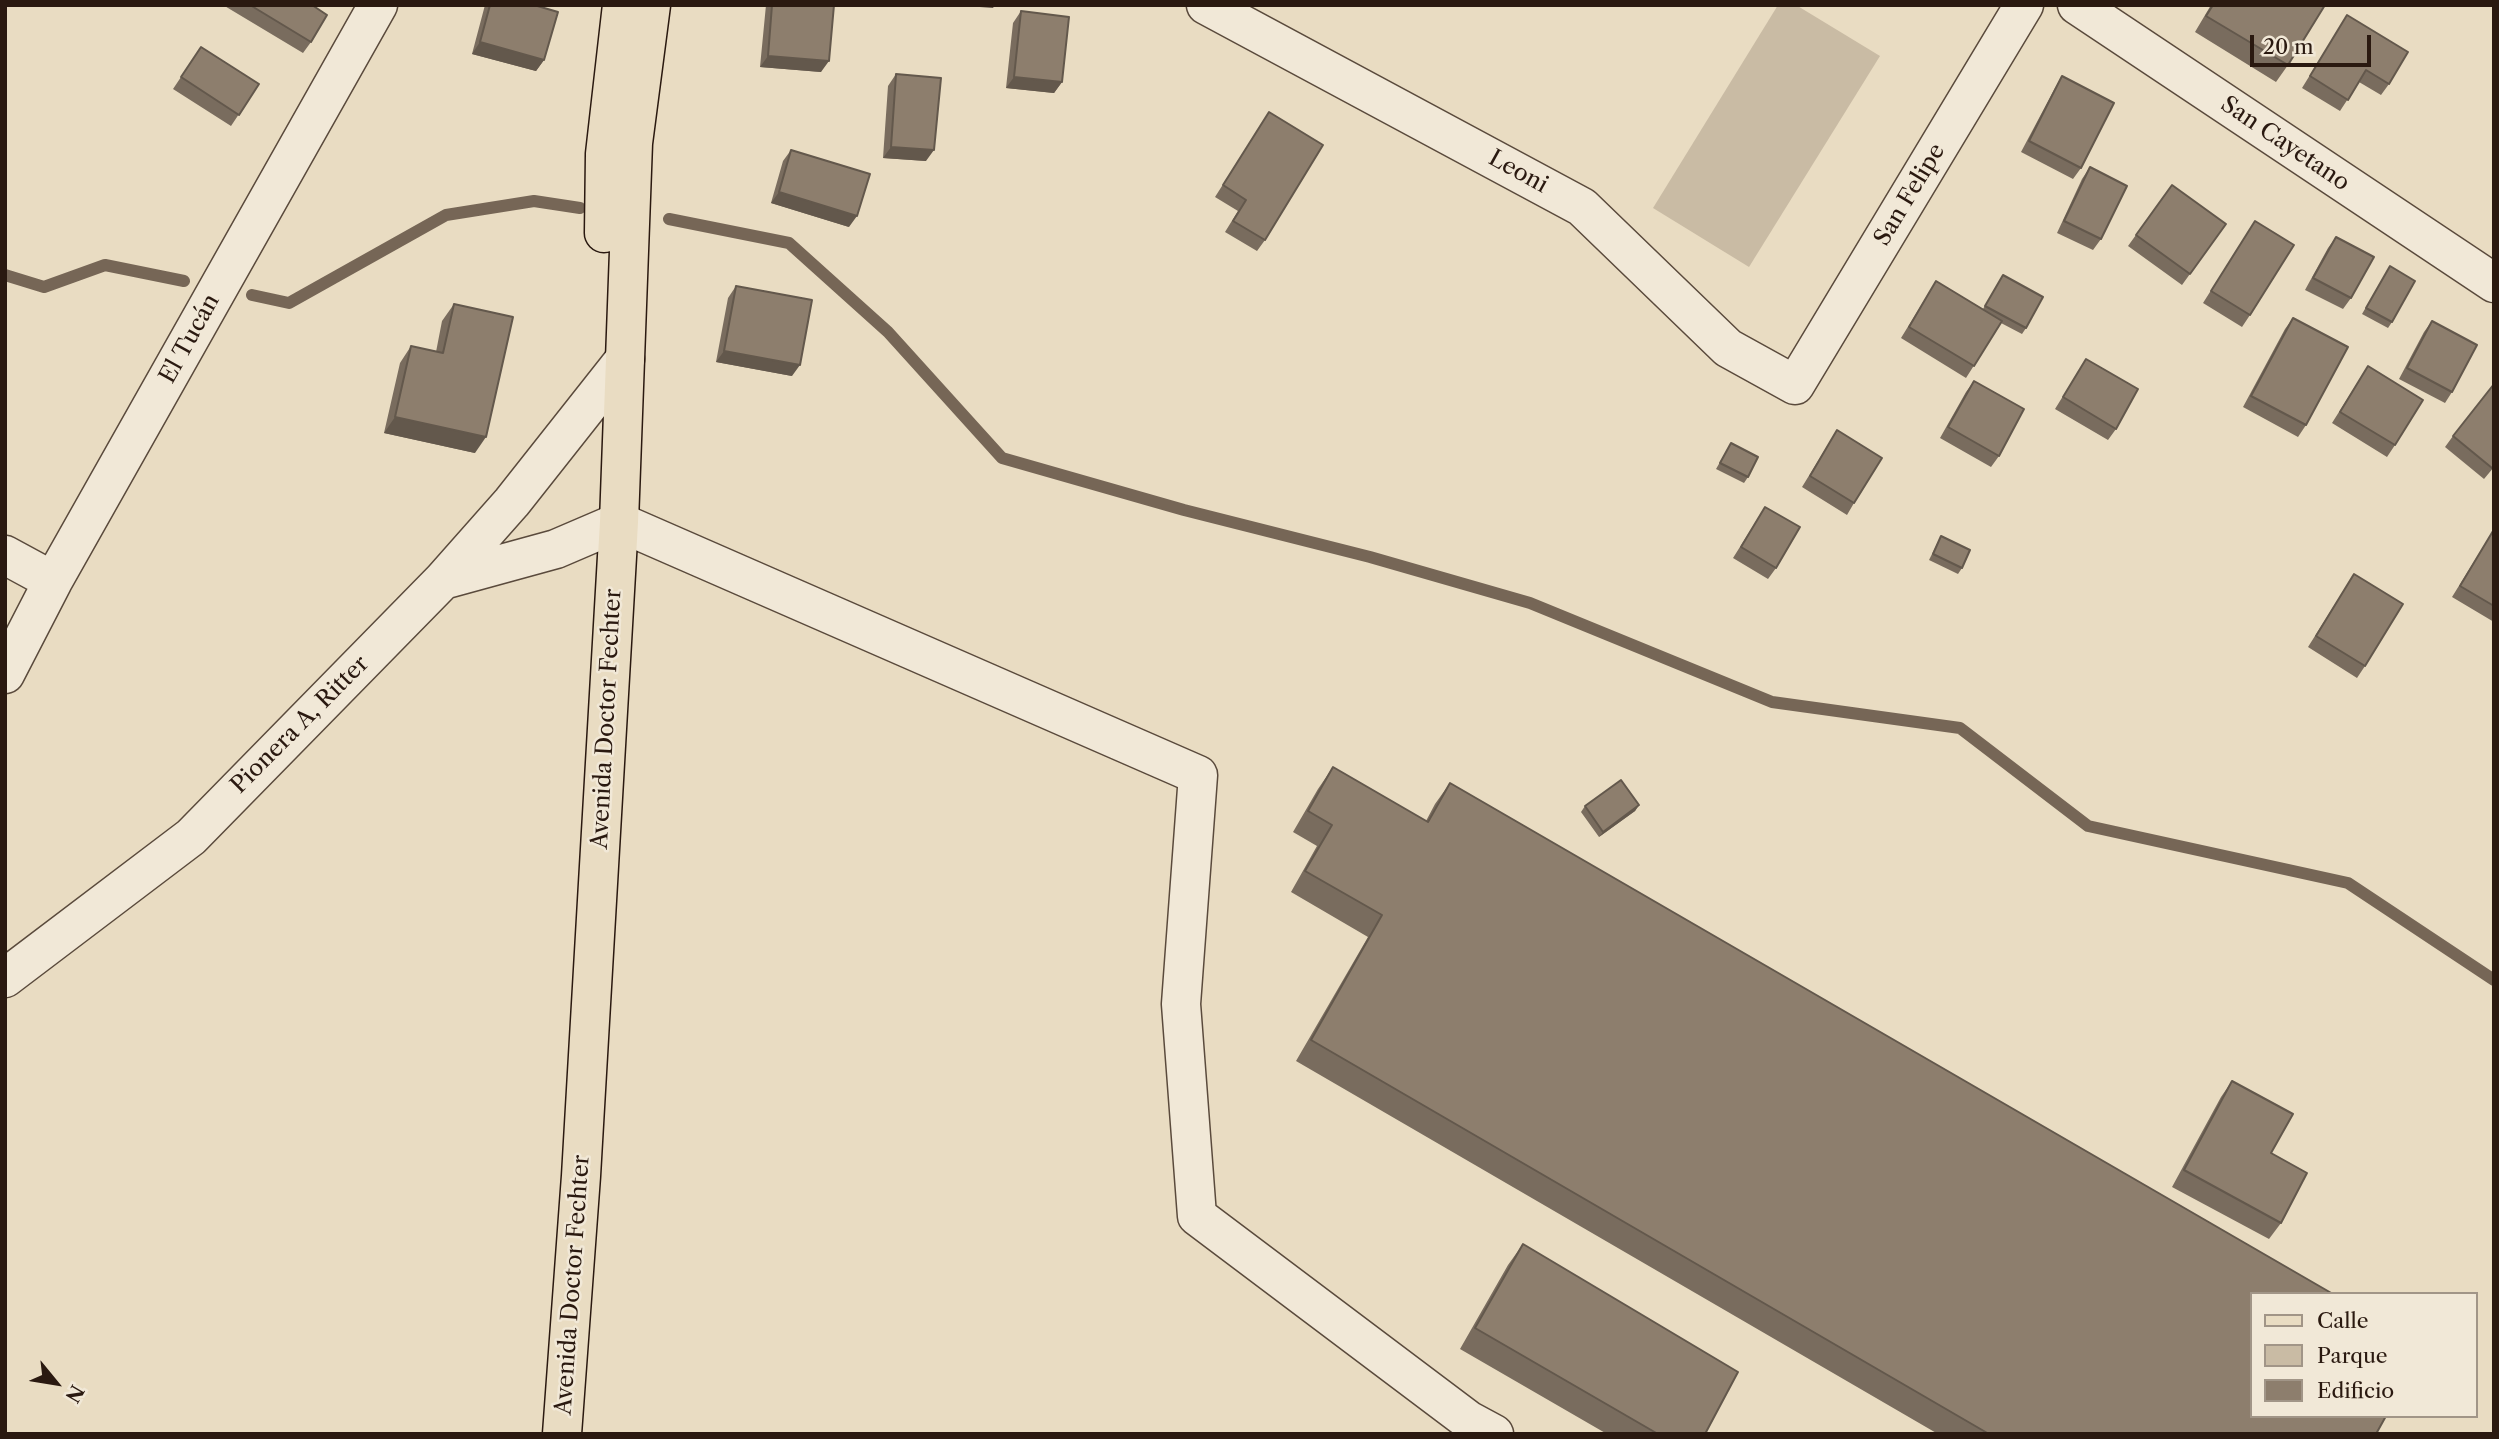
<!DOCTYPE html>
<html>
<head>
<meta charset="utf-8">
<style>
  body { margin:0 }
  #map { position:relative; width:2499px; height:1439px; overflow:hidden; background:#e9dcc2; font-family:"Libre Caslon Text",serif }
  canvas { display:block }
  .frame { position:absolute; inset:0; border:7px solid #2a1910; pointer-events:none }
  .legend { position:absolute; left:2250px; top:1292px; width:228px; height:126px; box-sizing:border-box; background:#f1e8d7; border:2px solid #a19587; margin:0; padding:9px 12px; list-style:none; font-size:21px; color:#2a1910 }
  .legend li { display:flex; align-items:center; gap:14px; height:35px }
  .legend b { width:35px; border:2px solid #a19587 }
  .north { position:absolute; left:21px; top:1348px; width:70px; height:70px; -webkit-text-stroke:5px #f1e8d7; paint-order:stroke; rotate:120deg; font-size:19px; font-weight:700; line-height:28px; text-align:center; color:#2a1910 }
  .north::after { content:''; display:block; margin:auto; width:24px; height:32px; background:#2a1910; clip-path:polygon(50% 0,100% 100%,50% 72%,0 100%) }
  .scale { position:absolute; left:2250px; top:35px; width:121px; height:32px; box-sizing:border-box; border:4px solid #2a1910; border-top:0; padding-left:9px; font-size:21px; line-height:24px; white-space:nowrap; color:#2a1910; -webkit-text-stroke:5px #f1e8d7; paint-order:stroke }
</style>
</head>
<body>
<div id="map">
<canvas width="2499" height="1439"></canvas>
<div class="frame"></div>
<ul class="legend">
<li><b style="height:9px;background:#e9dcc2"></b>Calle</li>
<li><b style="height:19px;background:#c9bba4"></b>Parque</li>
<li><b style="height:19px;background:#8d7e6d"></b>Edificio</li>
</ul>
<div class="north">N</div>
<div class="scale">20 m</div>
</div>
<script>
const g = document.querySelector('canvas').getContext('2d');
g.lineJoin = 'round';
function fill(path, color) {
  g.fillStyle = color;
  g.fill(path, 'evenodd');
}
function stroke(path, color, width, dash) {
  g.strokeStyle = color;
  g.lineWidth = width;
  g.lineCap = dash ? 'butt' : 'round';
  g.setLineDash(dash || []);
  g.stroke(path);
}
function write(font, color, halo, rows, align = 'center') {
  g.font = font + ' "Libre Caslon Text",serif';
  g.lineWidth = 5;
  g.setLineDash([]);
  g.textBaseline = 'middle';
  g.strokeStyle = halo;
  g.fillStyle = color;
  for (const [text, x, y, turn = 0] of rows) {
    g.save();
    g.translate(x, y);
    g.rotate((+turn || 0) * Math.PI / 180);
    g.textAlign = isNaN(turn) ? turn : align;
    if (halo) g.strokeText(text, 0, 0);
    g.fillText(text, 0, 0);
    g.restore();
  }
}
const green = new Path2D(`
  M1778 5H1796L1880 56 1749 267 1653 208Z`);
const stream = new Path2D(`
  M669 219 789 243 888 332 1002 458 1184 510 1370 557 1530 603 1772 702 1960 728 2088 826 2348 883 2494 980
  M5 275 44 287 105 265 184 281
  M252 295 289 303 446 215 534 201 580 208`);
const minor = new Path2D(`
  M1206 5 1582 207 1728 348 1795 385 2024 5
  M2077 5 2494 283
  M5 555 53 581
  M443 580 512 502 625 359
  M5 674 53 581 378 5
  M5 978 191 837 443 580 556 549 619 522 1198 775 1181 1004 1197 1216 1468 1420 1494 1434`);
const major = new Path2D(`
  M604 233 605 154 622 5
  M562 1434 581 1176 619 522 633 143 651 5`);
const wall = new Path2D(`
  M223 5H312L311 42 303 53Z
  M485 5H534L544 60 536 71 472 54Z
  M766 5H834L821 72 760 67Z
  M2211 5H2325L2288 65 2276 82 2195 32Z
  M1021 11 1062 82 1054 93 1006 88 1013 23Z
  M2347 15 2389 84 2381 95 2359 82 2340 111 2302 88Z
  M201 47 259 84 231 126 173 89Z
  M896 74 926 161 883 158 888 86Z
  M2062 76 2081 168 2073 179 2021 152 2055 88Z
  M1269 112 1265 240 1257 251 1225 232 1238 211 1215 197Z
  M791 150 849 227 771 203 783 161Z
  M2090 167 2101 239 2093 250 2057 233 2082 179Z
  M2172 185 2226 224 2182 285 2128 246Z
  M2255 221 2250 315 2242 327 2203 303Z
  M2336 237 2351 298 2343 309 2305 290 2328 248Z
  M2390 266 2392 322 2388 328 2362 314Z
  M2003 275 2026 328 2022 334 2001 323 1966 378 1901 338 1936 281 1983 309Z
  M736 286 792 376 716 362 728 298Z
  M454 304 475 453 384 433 400 363 411 346 436 352 442 321Z
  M2293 318 2306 425 2298 437 2243 407 2285 329Z
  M2432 321 2452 392 2445 403 2399 379 2424 332Z
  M2086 359 2116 429 2108 440 2055 409Z
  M2368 366 2395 445 2387 457 2332 423Z
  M1974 381 1999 456 1991 467 1940 438 1966 392Z
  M1837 430 1854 503 1847 515 1802 487Z
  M2453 436 2494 467 2484 479 2445 447Z
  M1731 443 1748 477 1744 483 1716 469Z
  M1765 507 1776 568 1768 579 1733 558Z
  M2493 531 2494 622 2452 597Z
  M1941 536 1962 568 1958 574 1929 560Z
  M2354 574 2365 666 2357 678 2308 647Z
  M1333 767 1426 821 1435 804 1450 783 2252 1416 2376 1434H1938L1296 1061 1368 937 1291 892 1317 846 1293 832 1318 789Z
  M1639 805 1635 811 1599 837 1581 812 1585 806Z
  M2232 1081 2271 1153 2281 1223 2269 1239 2172 1187 2221 1097Z
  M1523 1244 1705 1434H1607L1460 1349 1508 1265Z`);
const shadedWall = new Path2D(`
  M953 5H995L993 8Z
  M480 42 544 60 536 71 472 54Z
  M768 56 829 61 821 72 760 67Z
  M1014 77 1062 82 1054 93 1006 88Z
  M891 147 934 150 926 161 883 158Z
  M779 192 857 216 849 227 771 203Z
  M724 351 800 365 792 376 716 362Z
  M395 417 486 437 475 453 384 433Z
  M1639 805 1635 811 1599 837 1603 832Z`);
const building = new Path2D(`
  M250 5H312L327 15 311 42Z
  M490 5H534L558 12 544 60 480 42Z
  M772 5H834L829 61 768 56Z
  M2213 5H2325L2288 65 2206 16Z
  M1021 11 1069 17 1062 82 1014 77Z
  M2347 15 2408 52 2389 84 2366 70 2348 100 2310 76Z
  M201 47 259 84 239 115 181 77Z
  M896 74 941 78 934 150 891 147Z
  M2062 76 2114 103 2081 168 2029 141Z
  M1269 112 1323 145 1265 240 1233 221 1246 200 1223 185Z
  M791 150 870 174 857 216 779 192Z
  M2090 167 2127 186 2101 239 2064 221Z
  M2172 185 2226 224 2190 274 2136 235Z
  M2255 221 2294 245 2250 315 2211 291Z
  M2336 237 2374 257 2351 298 2313 278Z
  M2390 266 2415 281 2392 322 2366 308Z
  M2003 275 2043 297 2026 328 1985 306Z
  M1936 281 2002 321 1974 366 1909 327Z
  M736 286 812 300 800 365 724 351Z
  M454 304 513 317 486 437 395 417 411 346 443 353Z
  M2293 318 2348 347 2306 425 2251 396Z
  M2432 321 2477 345 2452 392 2407 368Z
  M2086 359 2138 389 2116 429 2063 397Z
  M2368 366 2423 400 2395 445 2340 412Z
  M1974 381 2024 409 1999 456 1948 427Z
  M2494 384V466L2492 468 2453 436Z
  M1837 430 1882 458 1854 503 1810 476Z
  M1731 443 1758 457 1748 477 1720 463Z
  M1765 507 1800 527 1776 568 1741 547Z
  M2493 531H2494V606L2460 586Z
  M1941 536 1970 550 1962 568 1933 554Z
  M2354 574 2403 604 2365 666 2316 636Z
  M1333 767 1428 822 1450 783 2333 1294H2252V1416H2386L2376 1434H1989L1311 1040 1382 915 1305 871 1332 825 1308 811Z
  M1621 780 1639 805 1603 832 1585 806Z
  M2232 1081 2293 1114 2271 1153 2307 1173 2281 1223 2184 1170Z
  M1523 1244 1738 1372 1705 1434H1658L1475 1328Z`);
const streetNames = [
  ["San Cayetano",2285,144,34],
  ["Leoni",1518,172,29],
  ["San Felipe",1910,195,-59],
  ["El Tucán",190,339,-61],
  ["Avenida Doctor Fechter",607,719,-87],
  ["Pionera A, Ritter",300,725,-45],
  ["Avenida Doctor Fechter",573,1285,-86]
];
fill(green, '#c9bba4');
stroke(stream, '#766656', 12);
stroke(minor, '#5a4a3c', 41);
stroke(major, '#2a1910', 41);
stroke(minor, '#f1e8d7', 38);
stroke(major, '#e9dcc2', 38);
fill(wall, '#796c5e');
fill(shadedWall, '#63584c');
fill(building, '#8d7e6d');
stroke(building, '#63584c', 2);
write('23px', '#2a1910', '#f1e8d7', streetNames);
</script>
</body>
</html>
